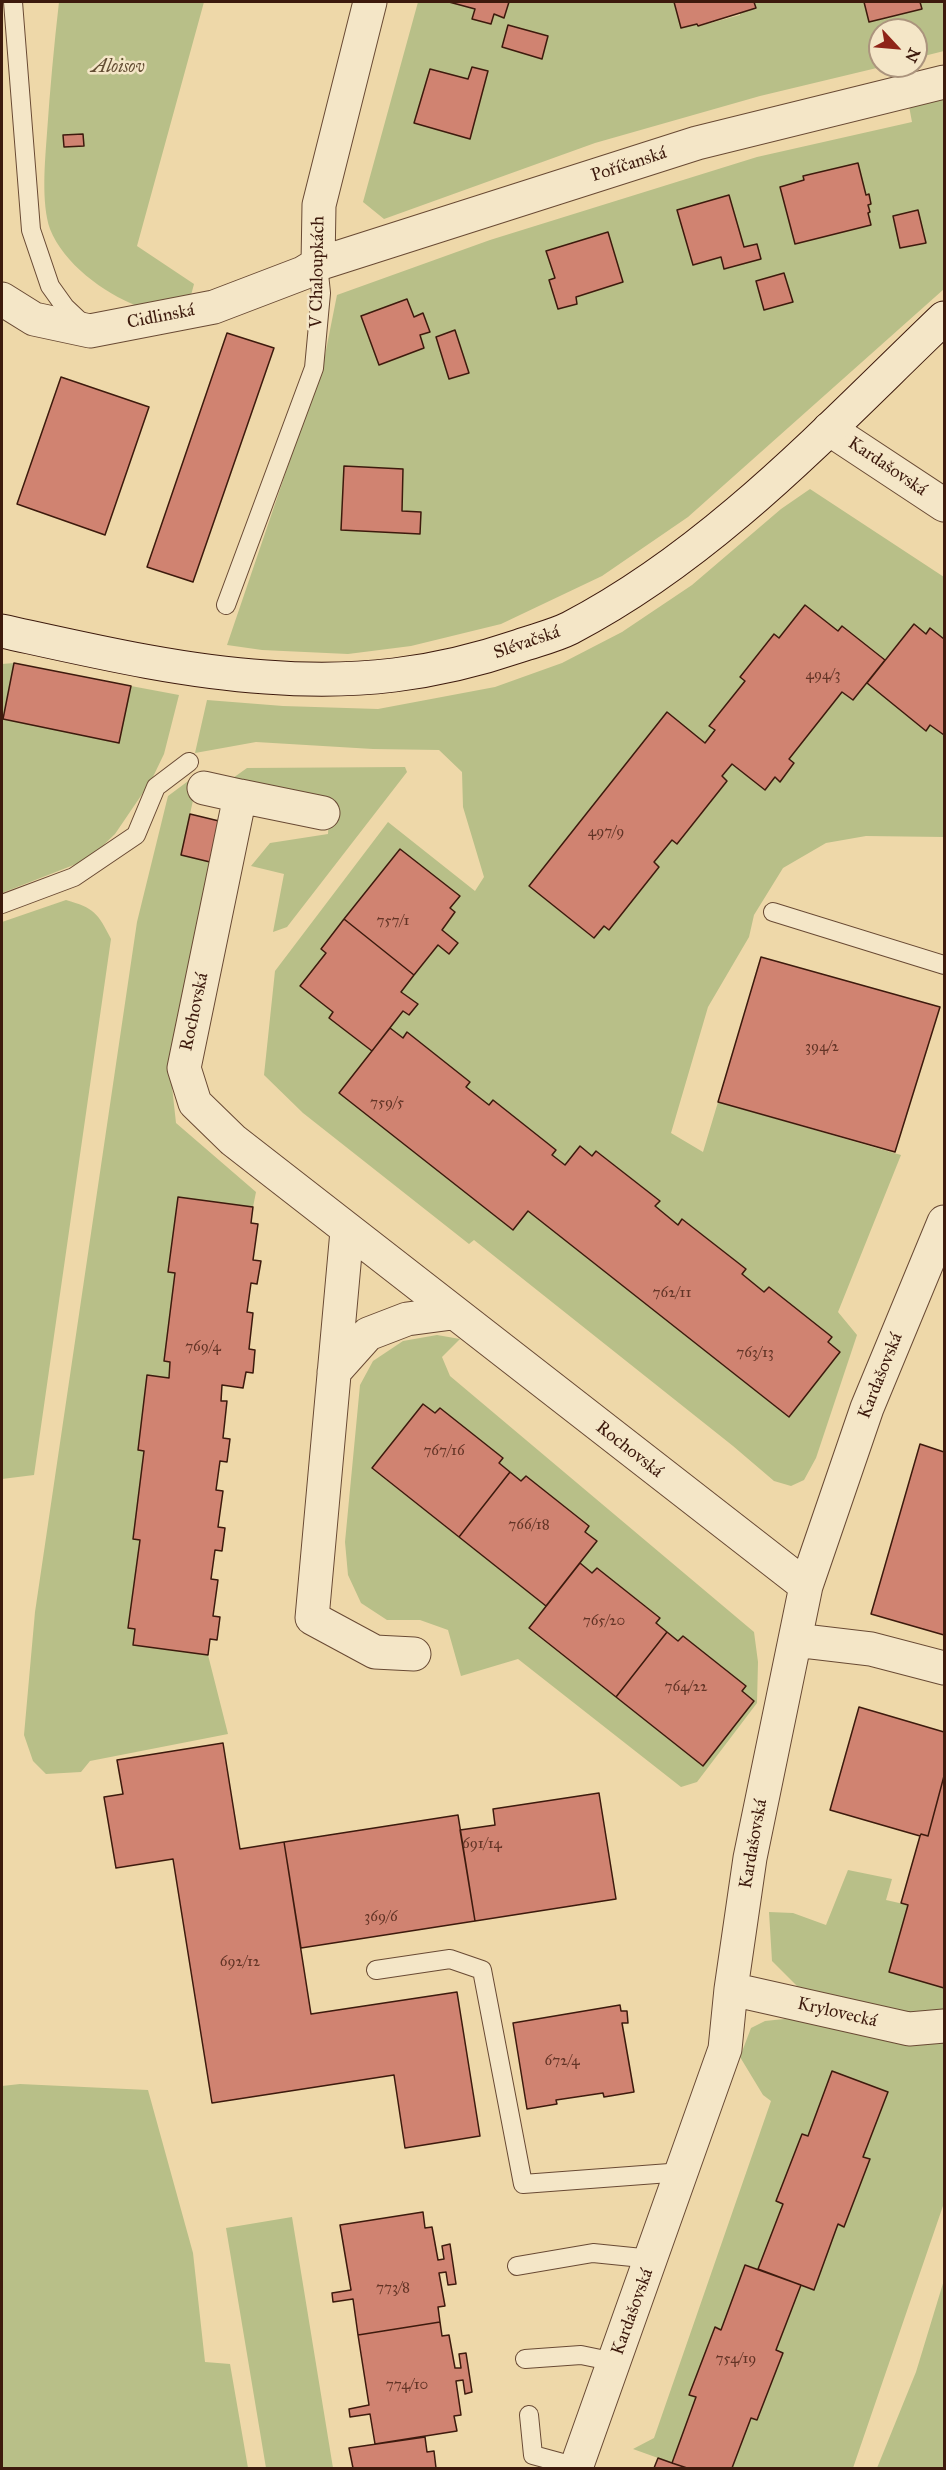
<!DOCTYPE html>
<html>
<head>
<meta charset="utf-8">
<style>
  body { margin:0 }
  #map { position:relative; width:946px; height:2470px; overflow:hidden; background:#eed8a9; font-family:"IM FELL Great Primer",serif }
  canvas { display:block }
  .frame { position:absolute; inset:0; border:3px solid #3d1a0d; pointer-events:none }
  .north { position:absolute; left:868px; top:18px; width:60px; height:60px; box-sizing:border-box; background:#f4e6c7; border:2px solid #ab947d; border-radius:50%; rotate:116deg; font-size:16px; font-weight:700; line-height:24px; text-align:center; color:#3d1a0d }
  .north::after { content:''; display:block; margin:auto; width:21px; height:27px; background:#8f2418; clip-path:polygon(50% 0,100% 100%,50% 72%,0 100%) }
</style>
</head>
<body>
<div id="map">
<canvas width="946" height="2470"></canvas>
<div class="frame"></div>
<div class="north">N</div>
</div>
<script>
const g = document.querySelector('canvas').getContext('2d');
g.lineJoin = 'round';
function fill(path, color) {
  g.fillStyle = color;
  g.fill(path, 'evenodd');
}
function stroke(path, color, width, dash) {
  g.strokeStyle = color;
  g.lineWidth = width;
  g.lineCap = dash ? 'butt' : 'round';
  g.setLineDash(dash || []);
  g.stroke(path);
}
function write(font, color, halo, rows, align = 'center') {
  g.font = font + ' "IM FELL Great Primer",serif';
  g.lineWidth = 5;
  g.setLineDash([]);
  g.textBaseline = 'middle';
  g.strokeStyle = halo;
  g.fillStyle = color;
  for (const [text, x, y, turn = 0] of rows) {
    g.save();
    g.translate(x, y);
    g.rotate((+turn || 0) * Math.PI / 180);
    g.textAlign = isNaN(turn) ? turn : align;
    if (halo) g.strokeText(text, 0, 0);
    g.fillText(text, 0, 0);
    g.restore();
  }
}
const green = new Path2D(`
  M59 2H204L137 246 194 284 186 314C171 312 152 312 137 306 104 293 63 263 50 229 41 203 45 161 47 133 50 89 54 45 59 2Z
  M418 2H449L475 9 472 19 490 24 494 14 504 17 509 2H674L681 27 697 24 699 26 740 15V12L756 8 754 2H864L869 22 921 9 920 2H944V51L916 58V30H880V66H885L760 96 595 143 384 219 363 202ZM508 25 548 36 542 58 502 47ZM472 67 488 71 470 139 414 123 430 69 468 79Z
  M944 98V289L688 517 602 576 501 624 411 646 348 654 262 650 227 645 324 360 337 295 490 240 757 157 912 122 909 106ZM804 180 869 194 871 203 868 205 870 212 868 213 871 225 795 244 780 187ZM729 196 744 247 757 244 761 258 724 266 721 257 693 265 678 210ZM918 210 926 243 901 248 893 216ZM608 232 623 282 576 297 577 304 558 309 549 280 555 278 547 251ZM784 273 793 302 764 310 756 281ZM407 299 414 317 423 314 430 332 420 335 424 348 379 364 361 316ZM455 330 469 373 449 379 436 337ZM344 466 403 469 402 511 420 512V534Z
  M810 489 944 577V639L930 628 926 634 914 624 885 659 843 626 838 631 805 605 779 638 773 634 740 676 745 681 709 726 715 730 705 743 667 713 529 886 593 938 604 926 609 930 659 867 654 862 672 840 678 844 727 781 722 776 732 764 765 790 775 777 780 782 794 764 789 759 842 692 853 700 867 683 926 730 930 725 944 735V837L866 836 826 843 783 868 754 915 749 937 708 1007 671 1133 703 1152 718 1102 901 1155 838 1312 857 1335 816 1458 804 1480 791 1486 774 1481 733 1446 474 1240 469 1244 303 1113 264 1075 275 971 388 822 475 891 484 877 463 807 462 772 439 750 373 749 256 742 195 753 207 700 283 706 378 709 495 687 562 663 622 632 692 585 781 509ZM400 849 459 896 450 908 455 913 442 930 458 943 449 954 438 945 401 992 417 1004 409 1015 403 1011 372 1051 329 1018 333 1012 300 986 326 953 321 949ZM390 1028 403 1038 407 1032 470 1082 466 1087 489 1105 493 1100 556 1150 552 1155 565 1165 580 1147 592 1156 597 1151 659 1200 655 1206 678 1225 683 1219 745 1268 742 1274 764 1292 769 1287 831 1337 828 1342 840 1352 789 1417 528 1211 513 1230 340 1093Z
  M14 663 3 719 119 743 131 686 179 695 164 754 151 781 115 834 89 859 2 893V664Z
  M405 767 407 772 287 927 273 932 284 874 251 866 270 843 328 834 330 798 233 778 247 768Z
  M199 773 181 855 210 862 169 1059 176 1123 256 1192 253 1207 179 1197 168 1272 175 1273 164 1361 170 1362 169 1378 147 1376 138 1450 144 1451 133 1539 140 1540 128 1628 135 1629 133 1645 208 1655 228 1734 90 1761 81 1772 46 1774 33 1761 24 1735 35 1612 137 922 168 796Z
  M66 900C94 908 98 913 111 939L34 1475 2 1479V922Z
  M437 1335 460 1339 442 1357 450 1376 754 1632 758 1662 757 1703 697 1782 681 1787 518 1659 461 1676 448 1630 420 1620H387L361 1603 348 1575 345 1542 360 1385 373 1361 403 1341ZM423 1404 435 1413 440 1408 503 1458 499 1463 521 1481 526 1476 589 1525 585 1532 597 1541 580 1563 592 1573 597 1568 660 1617 656 1623 678 1641 683 1636 746 1686 742 1691 754 1701 703 1766 529 1629 546 1606 372 1469Z
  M848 1870 892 1879 886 1900 908 1905 889 1972 944 1988V2014L931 2017 802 1991 772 1961 769 1912 793 1913 826 1925Z
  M797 2004 944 2039V2203L853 2468H732L751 2418 757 2419 783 2353 776 2350 801 2285 813 2290 838 2224 844 2226 870 2160 863 2157 888 2092 832 2071 808 2136 802 2134 776 2201 783 2204 758 2269 745 2265 721 2330 714 2328 690 2395 696 2397 672 2463 633 2449 654 2438 771 2101 763 2095 740 2057 751 2028 765 2021 784 2019Z
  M20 2084 148 2090 193 2253 205 2362 230 2364 248 2468H2V2086Z
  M292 2217 333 2468H266L226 2228Z
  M944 2280V2468H877L916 2372Z`);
const building = new Path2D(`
  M449 2H509L504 18 494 14 491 24 472 19 475 9Z
  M674 2H754L756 8 698 26 697 24 681 28Z
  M864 2H920L922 9 869 22Z
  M508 25 548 36 542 59 502 47Z
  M472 67 488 71 470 139 414 123 430 69 468 79Z
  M83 134 84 146 64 147 63 135Z
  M858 163 866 195 869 194 871 204 868 205 870 212 868 213 871 225 795 244 780 187 804 180 803 176Z
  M729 195 744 247 757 244 761 259 724 269 721 257 693 265 677 210Z
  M918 210 926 243 900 248 893 216Z
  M608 232 623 282 576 297 577 304 558 309 549 280 555 278 546 251Z
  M784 273 793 302 764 310 756 281Z
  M407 299 414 317 423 313 430 332 420 335 424 348 379 365 361 316Z
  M455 330 469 373 449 379 436 337Z
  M227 333 274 348 193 582 147 567Z
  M61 377 149 407 105 535 17 504Z
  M344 466 403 469 402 511 421 512 420 534 341 530Z
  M805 605 838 631 842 626 885 660 853 700 842 692 789 759 794 763 780 782 775 777 765 790 732 764 722 776 727 781 677 844 672 840 654 862 659 867 609 930 604 926 594 938 529 886 667 712 705 743 715 730 709 726 745 681 740 677 774 634 779 638Z
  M914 624 926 634 930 628 944 639V735L930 725 926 731 867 683Z
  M14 663 131 686 119 743 3 719Z
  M190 814 219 821 210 862 181 855Z
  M400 849 460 896 450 908 455 912 442 930 458 943 449 954 438 945 414 975 344 919Z
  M344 919 414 975 401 992 418 1004 409 1015 403 1011 372 1051 329 1018 333 1012 300 986 326 953 321 949Z
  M761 957 940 1007 895 1152 718 1102Z
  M390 1028 403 1038 407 1032 470 1082 466 1087 489 1105 493 1100 556 1150 552 1155 565 1165 580 1146 592 1156 596 1151 660 1201 655 1206 678 1225 682 1219 746 1269 742 1274 764 1292 769 1287 832 1337 828 1342 840 1352 789 1417 528 1211 513 1230 339 1093Z
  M178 1197 253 1207 251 1223 258 1224 253 1260 261 1261 257 1284 251 1283 247 1312 253 1313 249 1349 255 1350 253 1373 246 1372 243 1388 222 1385 221 1401H227L223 1438 230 1439 227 1462 220 1461 216 1490 223 1491 218 1527 225 1528 222 1551 215 1550 211 1579 218 1580 213 1616 220 1617 217 1640 210 1639 208 1655 133 1645 135 1629 128 1628 140 1540 133 1539 144 1451 138 1450 147 1375 169 1378 170 1362 164 1361 175 1273 168 1272Z
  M423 1404 435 1413 440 1408 503 1458 499 1463 510 1472 459 1537 372 1468Z
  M920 1444 944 1452V1635L871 1614Z
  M510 1472 521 1481 526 1476 589 1526 585 1532 597 1541 546 1606 459 1537Z
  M580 1563 592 1573 597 1568 660 1618 656 1623 667 1632 616 1697 529 1628Z
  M667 1632 678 1641 683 1636 746 1686 742 1691 754 1701 703 1766 616 1697Z
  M859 1707 944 1732V1776L928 1836 921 1834 920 1836 830 1810Z
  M223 1743 240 1849 284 1842 311 2014 457 1992 480 2136 405 2148 394 2075 212 2103 173 1859 116 1868 104 1797 123 1794 117 1760Z
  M944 1776V1988L889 1972 908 1905 901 1903 920 1836 921 1834 928 1836Z
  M599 1793 616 1899 475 1921 460 1830 495 1825 493 1809Z
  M458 1815 475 1921 301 1948 284 1842Z
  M620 2005 621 2011H627L628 2023H622L634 2092 604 2097 603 2093 556 2100 557 2104 527 2109 513 2023Z
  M832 2071 888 2092 863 2157 870 2159 844 2227 838 2224 814 2290 758 2269 783 2204 776 2201 802 2134 808 2136Z
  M423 2212 425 2228 432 2227 438 2260 444 2259 442 2246 450 2244 456 2284 448 2285 446 2272 439 2273 445 2306 438 2307 440 2322 358 2335 353 2299 333 2302 332 2293 351 2290 340 2225Z
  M745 2265 801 2285 776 2350 783 2353 757 2420 751 2418 732 2468H687L672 2463 696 2397 689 2395 715 2327 721 2330Z
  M440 2322 442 2336 449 2335 455 2368H461L459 2354 466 2353 472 2392 465 2394 463 2380 456 2381 461 2415 454 2416 457 2431 375 2444 370 2414 350 2417 349 2409 369 2405 358 2335Z
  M425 2437 427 2452 434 2451 436 2468H353L349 2448Z
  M658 2458 672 2463 687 2468H654Z`);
const lane = new Path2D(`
  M13 2 31 230 50 286 65 307 84 325
  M226 605 314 368 321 293 318 264
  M2 904 74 877 136 835 156 787 189 762
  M773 912 944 965
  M376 1970 450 1959 482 1970 523 2184 683 2172
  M517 2266 593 2253 652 2259
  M525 2359 581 2355 615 2362
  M529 2415 533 2455 577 2467`);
const street = new Path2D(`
  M318 264 319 205 370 2
  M2 299 34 319 90 331 214 307 303 273 318 264 697 143 944 82
  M829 429 944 505
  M204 788 240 796 184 1068 195 1103 233 1140 806 1586
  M240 796 323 813
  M347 1231 312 1618 375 1652 414 1654
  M334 1372 368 1334 407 1319 452 1313
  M795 1640 871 1649 944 1668
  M731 1989 909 2029 944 2026
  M576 2468 725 2049 731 1989 750 1858 806 1586 867 1408 944 1222`);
const secondary = new Path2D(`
  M2 631C89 650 177 671 266 677 356 684 434 675 519 646 536 640 554 636 570 628 714 553 828 429 944 318`);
const numberNames = [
  ["494/3",823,675],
  ["497/9",606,832],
  ["757/1",393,921],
  ["394/2",822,1047],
  ["759/5",387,1103],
  ["762/11",672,1293],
  ["769/4",203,1347],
  ["763/13",755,1353],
  ["767/16",444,1451],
  ["766/18",529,1525],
  ["765/20",604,1621],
  ["764/22",686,1687],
  ["691/14",482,1844],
  ["369/6",381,1917],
  ["692/12",240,1962],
  ["672/4",562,2061],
  ["773/8",393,2288],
  ["754/19",736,2359],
  ["774/10",407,2385]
];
const parkNames = [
  ["Aloisov",118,68]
];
const streetNames = [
  ["Poříčanská",629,165,-18],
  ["V Chaloupkách",318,272,-89],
  ["Cidlinská",161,317,-11],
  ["Kardašovská",887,467,34],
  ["Slévačská",527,643,-19],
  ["Rochovská",195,1012,-78],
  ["Kardašovská",881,1376,-68],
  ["Rochovská",629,1450,38],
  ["Kardašovská",754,1844,-80],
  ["Krylovecká",837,2013,13],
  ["Kardašovská",633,2312,-70]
];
fill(green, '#b8bf88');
fill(building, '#d08371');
stroke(building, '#3d1a0d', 1.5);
stroke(lane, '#694a34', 20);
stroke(street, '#694a34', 35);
stroke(secondary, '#3d1a0d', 35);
stroke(lane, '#f4e6c7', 18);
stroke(street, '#f4e6c7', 33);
stroke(secondary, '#f4e6c7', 33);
write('15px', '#623426', null, numberNames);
write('italic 18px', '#624c32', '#f4e6c7', parkNames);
write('18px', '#3d1a0d', '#f4e6c7', streetNames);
</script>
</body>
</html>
